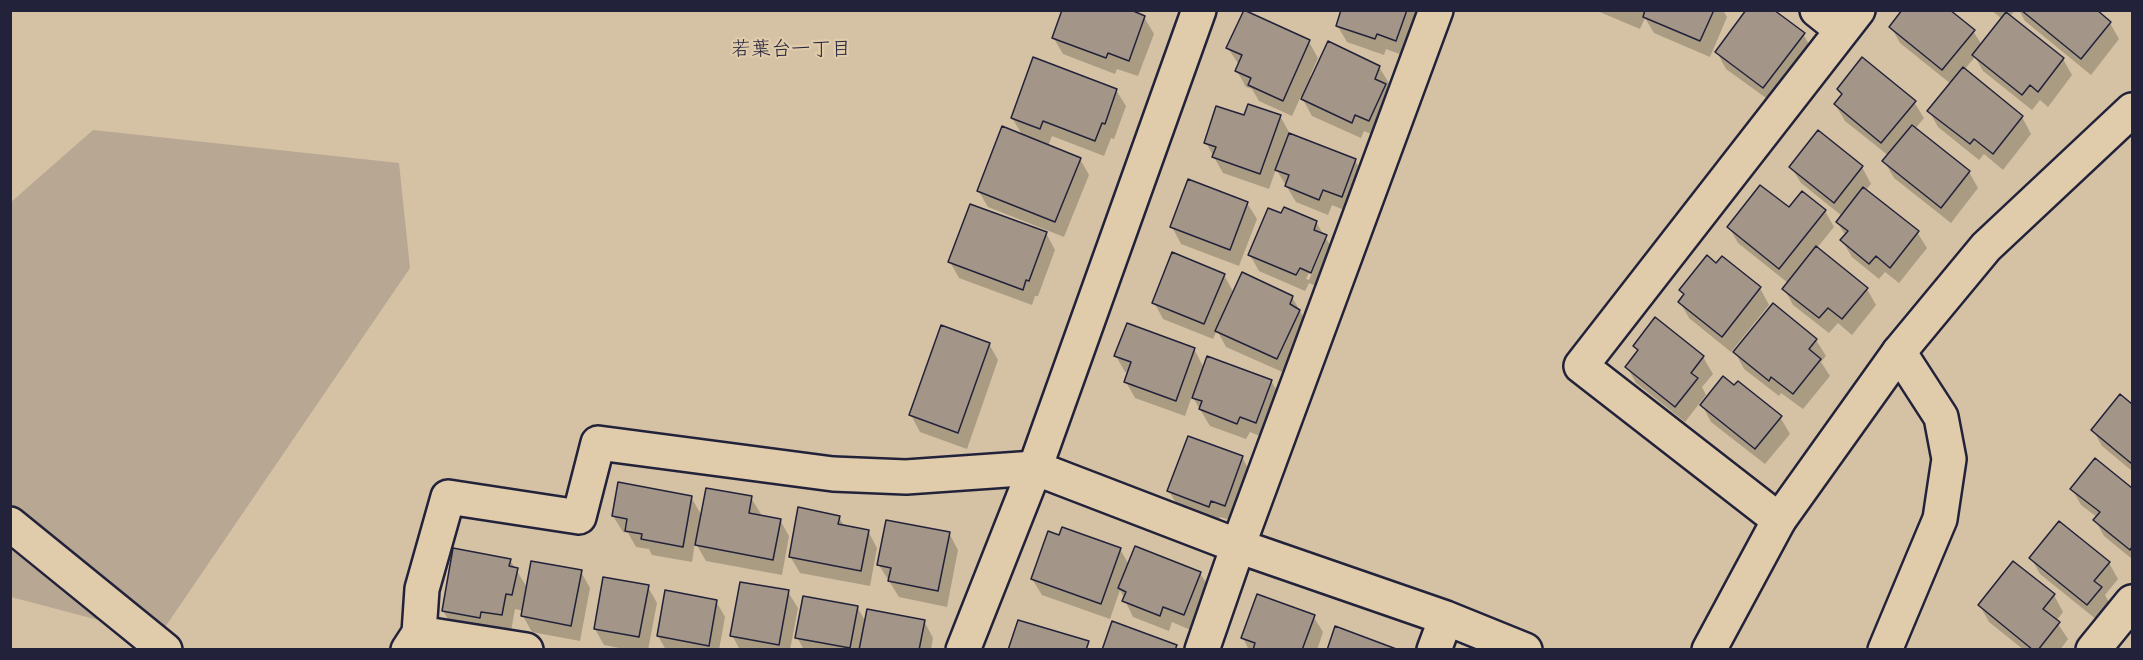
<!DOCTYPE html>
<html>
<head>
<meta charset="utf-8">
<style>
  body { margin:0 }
  #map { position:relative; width:2143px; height:660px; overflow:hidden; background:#d5c2a4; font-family:Mynerve,sans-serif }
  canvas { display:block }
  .frame { position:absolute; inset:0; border:12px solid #22223b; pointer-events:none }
</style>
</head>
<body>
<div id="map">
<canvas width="2143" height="660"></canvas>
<div class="frame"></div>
</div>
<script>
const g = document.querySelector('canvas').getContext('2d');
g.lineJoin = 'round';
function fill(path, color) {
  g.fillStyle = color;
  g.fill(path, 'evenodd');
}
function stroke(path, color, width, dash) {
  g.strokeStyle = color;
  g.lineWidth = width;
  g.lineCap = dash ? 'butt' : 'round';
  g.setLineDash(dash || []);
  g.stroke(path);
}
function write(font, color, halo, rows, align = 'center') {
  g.font = font + ' Mynerve,"Klee One",sans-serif';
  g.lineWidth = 4.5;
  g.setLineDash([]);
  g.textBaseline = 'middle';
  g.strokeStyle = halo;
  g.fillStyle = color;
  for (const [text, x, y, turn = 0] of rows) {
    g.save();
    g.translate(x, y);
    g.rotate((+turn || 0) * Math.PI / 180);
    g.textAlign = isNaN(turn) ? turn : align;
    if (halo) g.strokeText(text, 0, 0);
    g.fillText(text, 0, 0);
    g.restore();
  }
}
const green = new Path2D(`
  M93 130 399 163 410 268 159 636 11 597 10 203Z`);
const shadow = new Path2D(`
  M1343 10H1421L1405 56 1386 49 1384 55 1347 42 1337 25Z
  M1595 10H1723L1727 17 1710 57 1654 33 1645 18 1640 29Z
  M1991 10H2015L2010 17 2063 59 2072 75 2048 107 2040 100 2032 110 1983 71 1975 57 1964 70 2022 117 2031 134 2003 170 1984 154 1979 160 1938 127 1929 111 1951 84 1900 43 1891 27 1973 31 1982 45 2002 19Z
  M2019 10H2094L2110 23 2119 39 2091 75 2025 21Z
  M1144 17 1154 34 1138 76 1117 69 1115 74 1063 54 1053 37Z
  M1803 34 1813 51 1773 103 1726 69 1717 52Z
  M1309 42 1318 58 1310 76 1313 77 1379 67 1389 83 1387 88 1395 101 1378 137 1364 131 1361 138 1312 116 1301 96 1292 116 1259 101 1252 89 1246 87 1237 71 1239 65 1228 48Z
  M1116 90 1126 106 1114 139 1111 138 1104 156 1052 136 1048 146 1080 159 1089 175 1064 237 988 207 978 190 1023 136 1012 118Z
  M1839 90 1914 102 1924 118 1915 129 1969 172 1978 188 1951 223 1894 178 1884 161 1889 156 1845 121 1835 104 1842 96Z
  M1280 116 1289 132 1288 135 1355 160 1364 177 1351 213 1332 205 1328 215 1296 202 1276 169 1269 189 1223 173 1206 143 1245 117Z
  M1819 132 1862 167 1871 184 1865 191 1917 232 1927 248 1899 283 1885 272 1879 279 1852 257 1842 240 1846 236 1837 222 1842 216 1801 183 1791 167Z
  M1247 203 1257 219 1239 266 1181 244 1172 227Z
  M1790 209 1825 211 1834 227 1817 248 1867 289 1876 305 1852 335 1838 323 1829 333 1793 305 1784 289 1788 283 1738 243 1729 227Z
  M1316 222 1335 253 1320 288 1309 283 1305 291 1259 271 1250 255ZM1322 243 1324 245 1309 280 1306 279Z
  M1046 233 1055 250 1038 296H1035L1032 305 959 278 950 262Z
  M1717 265 1760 288 1769 305 1731 352 1689 318 1680 302 1685 296 1681 290Z
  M1224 275 1234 293 1292 297 1309 327 1287 374 1226 347 1217 330 1213 339 1163 319 1154 302Z
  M1773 305 1816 340 1826 356 1821 362 1830 376 1803 409 1781 393 1779 396 1744 369 1735 352Z
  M1656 319 1703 357 1713 374 1702 387 1706 395 1685 422 1636 383 1627 367 1638 352 1634 346Z
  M989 344 998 360 967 449 920 432 911 415Z
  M1194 349 1204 368 1271 381 1281 397 1265 438 1250 432 1246 439 1210 426 1192 396 1185 416 1135 398 1126 382 1129 373 1125 372 1116 356Z
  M2121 396 2132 406V471L2102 446 2093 430Z
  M1702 405 1780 417 1790 434 1765 464 1711 422Z
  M1242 457 1251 474 1234 521 1220 517 1218 522 1179 508 1169 491Z
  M2095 460 2132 490V559L2104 536 2095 520 2097 517 2081 505 2072 489Z
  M691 497 702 516 751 498 761 514 760 516 780 520 789 536 782 575 706 561 695 542 692 562 652 555 649 549 636 547 628 533 623 532 613 516Z
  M839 517 844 526 868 531 877 548 870 586 800 573 790 556Z
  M949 533 958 550 947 607 899 597 879 565Z
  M1120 549 1129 565 1200 573 1210 589 1193 631 1172 622 1169 631 1133 617 1120 590 1110 619 1042 595 1032 579Z
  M2031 558 2109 563 2118 579 2105 595 2110 604 2097 620 2040 574Z
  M510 560 528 589 581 572 590 588 580 641 532 632 523 616 524 611 515 609 511 631 490 627 489 634 453 627 443 611Z
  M648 587 657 603 648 650H629L604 645 595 629Z
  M788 592 798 608 790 650H740L732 635Z
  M2054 595 2063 612 2056 621 2068 639 2060 650H2024L1989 622 1980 606Z
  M716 601 725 617 719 650H666L658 636Z
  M857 607 866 622 924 621 933 638 931 650H804L797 637Z
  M1313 616 1323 632 1317 650H1249L1243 638Z`);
const building = new Path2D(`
  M1062 10H1131L1145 16 1129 61 1108 53 1106 58 1052 38Z
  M1244 10 1310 40 1283 101 1248 85 1251 78 1235 71 1242 55 1226 48Z
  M1341 10H1407L1396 41 1377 34 1375 39 1336 26Z
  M1645 10H1714L1700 41 1643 17Z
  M1746 10H1774L1805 33 1763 88 1715 52Z
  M1902 10H1950L1975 30 1942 70 1889 27Z
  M2021 10H2097L2111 22 2081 59Z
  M2006 12 2064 58 2038 92 2030 85 2022 95 1972 55Z
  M1328 41 1380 66 1375 79 1386 84 1369 121 1355 115 1352 123 1301 99Z
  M1033 57 1117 89 1105 124 1102 123 1095 141 1043 121 1040 129 1011 118Z
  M1862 57 1916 101 1881 143 1834 104 1842 94 1837 89Z
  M1963 67 2023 116 1993 154 1974 139 1970 144 1927 111Z
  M1248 104 1281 115 1260 174 1212 157 1216 147 1204 143 1216 106 1244 115Z
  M1912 125 1970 171 1941 208 1882 161Z
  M1002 126 1081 158 1055 222 977 191Z
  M1818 130 1863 166 1834 203 1789 167Z
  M1289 133 1356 159 1342 197 1323 190 1319 200 1285 186 1289 175 1275 170Z
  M1188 179 1248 202 1230 250 1170 227Z
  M1760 185 1789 207 1802 191 1826 210 1779 269 1727 227Z
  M1863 187 1919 231 1890 268 1876 256 1869 264 1840 240 1848 231 1836 222Z
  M970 204 1047 232 1029 281 1026 280 1023 290 948 262Z
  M1284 207 1317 221 1314 230 1327 235 1311 273 1300 268 1296 275 1248 255 1268 208 1281 213Z
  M1816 246 1868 288 1842 319 1828 308 1819 318 1782 289Z
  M1172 252 1225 274 1204 324 1152 303Z
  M1707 255 1716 263 1722 256 1761 287 1722 337 1678 302 1684 294 1679 290Z
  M1242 272 1293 296 1290 304 1300 310 1277 359 1215 331Z
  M1773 303 1817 339 1809 349 1821 359 1793 394 1771 377 1769 381 1733 352Z
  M1655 317 1704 356 1691 373 1698 378 1675 407 1625 367 1638 350 1633 346Z
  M1127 323 1195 348 1176 401 1124 382 1131 362 1114 356Z
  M941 325 990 343 958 433 909 415Z
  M1207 356 1272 380 1256 423 1240 417 1237 424 1199 409 1202 401 1192 398Z
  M1723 376 1734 385 1738 381 1782 416 1755 449 1700 405Z
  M2120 394 2132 404V464L2091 430Z
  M1188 436 1243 456 1225 506 1211 501 1209 507 1167 491Z
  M2095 458 2132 488V547L2130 550 2093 520 2100 512 2070 489Z
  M618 482 692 496 683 547 641 539 642 534 625 531 627 519 612 516Z
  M706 488 752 496 749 513 781 519 773 560 695 545Z
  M798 507 840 516 838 524 869 530 861 571 789 557Z
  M886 520 950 532 938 591 888 581 891 568 877 565Z
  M2059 521 2110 562 2094 581 2102 587 2087 605 2029 558Z
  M1062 527 1121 548 1101 604 1031 579 1048 531 1059 535Z
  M1135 546 1201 572 1184 615 1163 607 1160 616 1122 601 1126 592 1118 588Z
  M453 548 511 559 509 566 518 568 512 595 506 594 502 615 481 612 480 618 442 611Z
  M531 561 582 570 571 626 521 616Z
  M2013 561 2055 594 2043 609 2060 622 2038 650H2033L1978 605Z
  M603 577 649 585 639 637 594 629Z
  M740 582 789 590 779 645 730 636Z
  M665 590 717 600 709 646 657 636Z
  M1257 594 1315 615 1302 650H1253L1255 643 1241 638Z
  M803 596 858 606 850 648 795 638Z
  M867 609 925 620 919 650H859Z
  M1018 620 1089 641 1086 650H1008Z
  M1112 621 1177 645 1175 650H1102Z
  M1335 626 1399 650H1327Z`);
const minor = new Path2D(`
  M1817 10 1842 30
  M1779 520 1581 366 1858 10
  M10 524 165 650
  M419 633 526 650
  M408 650 419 633 422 589 448 497 579 517 598 443 833 474 906 477 1035 468 1238 546 1446 618 1525 650
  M1202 650 1238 546 1436 10
  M1434 650 1446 618
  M1885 650 1940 519 1949 459 1941 417 1899 352
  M2093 650 2132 602`);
const tertiary = new Path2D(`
  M963 650 1035 468 1199 10
  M1709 650 1779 520 1899 352 1986 247 2132 110`);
const neighbourhoodNames = [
  ["若葉台一丁目",791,51]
];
fill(green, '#b7a793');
fill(shadow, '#0003');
fill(building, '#a39587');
stroke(building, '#22223b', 1.5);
stroke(minor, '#22223b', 38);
stroke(tertiary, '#22223b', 38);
stroke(minor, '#e0ccab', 33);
stroke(tertiary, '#e0ccab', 33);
write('20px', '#22223b', '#e0ccab', neighbourhoodNames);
</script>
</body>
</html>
